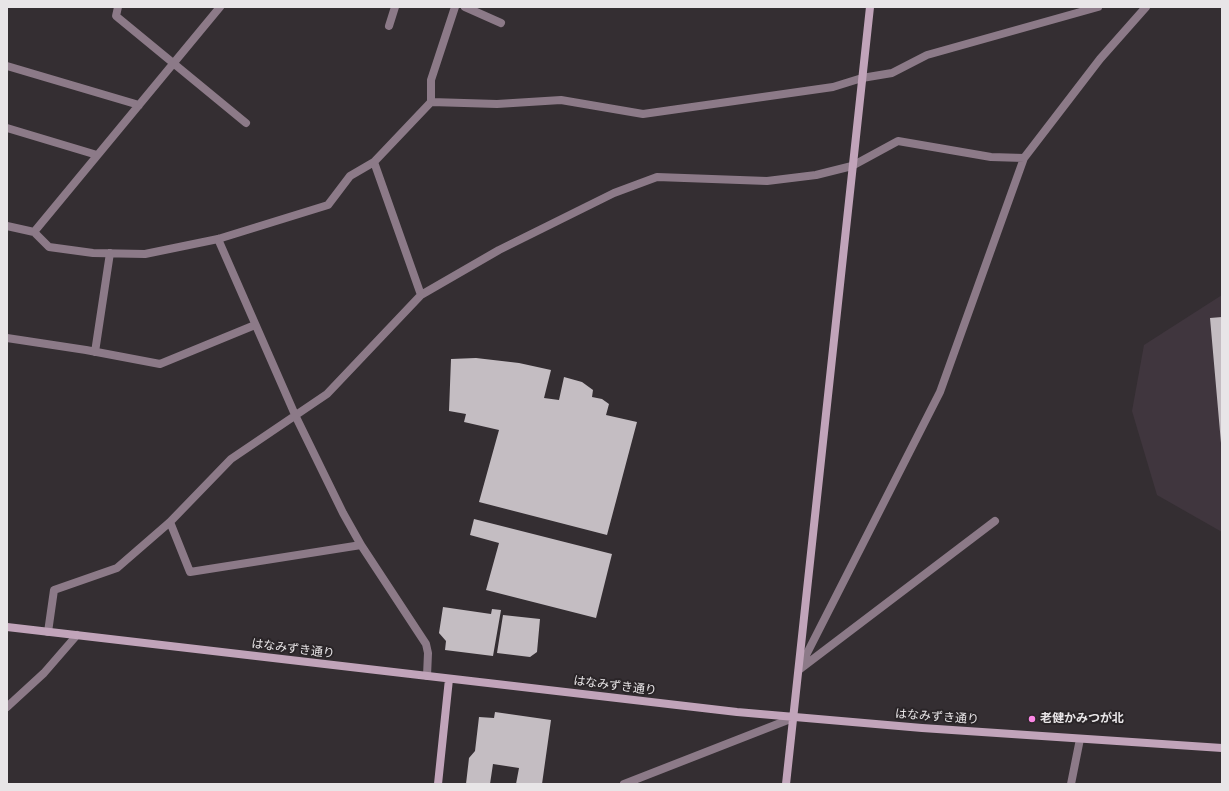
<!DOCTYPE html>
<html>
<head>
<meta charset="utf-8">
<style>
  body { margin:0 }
  #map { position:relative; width:1229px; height:791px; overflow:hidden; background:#342e32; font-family:"IBM Plex Sans",sans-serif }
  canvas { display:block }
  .frame { position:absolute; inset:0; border:8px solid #e8e5e7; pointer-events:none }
</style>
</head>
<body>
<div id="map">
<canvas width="1229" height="791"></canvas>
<div class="frame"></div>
</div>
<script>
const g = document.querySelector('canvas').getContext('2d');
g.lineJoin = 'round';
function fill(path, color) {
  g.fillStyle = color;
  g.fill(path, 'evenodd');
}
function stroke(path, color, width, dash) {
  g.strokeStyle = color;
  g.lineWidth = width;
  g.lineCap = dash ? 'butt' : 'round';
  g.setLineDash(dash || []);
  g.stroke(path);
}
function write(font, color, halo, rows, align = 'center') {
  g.font = font + ' "IBM Plex Sans","Noto Sans JP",sans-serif';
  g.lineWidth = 4;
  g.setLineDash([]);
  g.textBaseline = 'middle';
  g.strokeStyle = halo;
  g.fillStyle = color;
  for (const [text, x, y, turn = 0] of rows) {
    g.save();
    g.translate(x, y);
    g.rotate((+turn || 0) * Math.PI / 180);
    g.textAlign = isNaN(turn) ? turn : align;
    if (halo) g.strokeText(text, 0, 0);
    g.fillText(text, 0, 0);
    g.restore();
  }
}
const built = new Path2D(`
  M1222 295V532L1157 495 1132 411 1144 345Z`);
const building = new Path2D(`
  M1222 317V443H1221L1210 318Z
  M476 358 519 363 551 370 544 398 559 400 564 377 582 382 593 390 592 397 602 399 609 404 606 415 637 422 607 535 479 502 499 430 464 422 466 414 449 411 451 359Z
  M474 519 612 554 596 618 486 590 499 543 470 535Z
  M443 607 491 614 492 609 501 610 493 656 445 650 446 641 439 633Z
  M503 615 540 619 537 652 530 657 497 653Z
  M495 712 551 720 542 784H516L519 768 493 764 490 784H466L469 758 475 751 479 717 494 718Z`);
const lane = new Path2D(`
  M862 78 892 73 927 55 1098 7`);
const street = new Path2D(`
  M118 7 116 16 246 123
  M465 7 501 23
  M389 26 395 7
  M7 66 139 105
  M431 102V80L455 7
  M7 128 97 155
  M374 162 421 295
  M7 226 34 232 49 247 93 253 145 254 218 239 328 205 350 176 374 162 431 102 497 104 561 100 643 114 833 87 862 78
  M34 232 220 7
  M218 239 296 417 343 513 361 545 426 644 428 653 427 676
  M7 338 86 350 160 364 255 325
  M95 352 110 253
  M170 522 190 572 361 545
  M48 632 54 590 117 568 170 522 231 459 327 394 421 295 499 250 614 193 657 177 767 181 816 175 852 166 898 141 991 157 1024 158 1100 59 1146 7
  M799 669 940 392 1024 158
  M800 669 995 521
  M7 707 44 673 77 635
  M624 784 793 718
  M1071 784 1080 739`);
const secondary = new Path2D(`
  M7 627 737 712 922 728 1222 748
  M438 784 449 679
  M786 784 870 7`);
const markers = [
  [1032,719,4,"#fb87e5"]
];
const streetNames = [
  ["はなみずき通り",293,649,7],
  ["はなみずき通り",615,686,7],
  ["はなみずき通り",937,717,4]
];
const poiNames = [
  ["老健かみつが北",1040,719]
];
fill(built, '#40363e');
fill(building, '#c4bdc2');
stroke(lane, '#8c7a88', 8);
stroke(street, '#8c7a88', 8);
stroke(secondary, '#c1a4ba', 8);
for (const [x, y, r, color] of markers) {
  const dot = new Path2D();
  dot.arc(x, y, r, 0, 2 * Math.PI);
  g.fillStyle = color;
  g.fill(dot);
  stroke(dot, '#2a2528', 1.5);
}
write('12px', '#e8e5e7', '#2a2528', streetNames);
write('bold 12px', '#e8e5e7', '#2a2528', poiNames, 'left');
</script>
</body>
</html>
